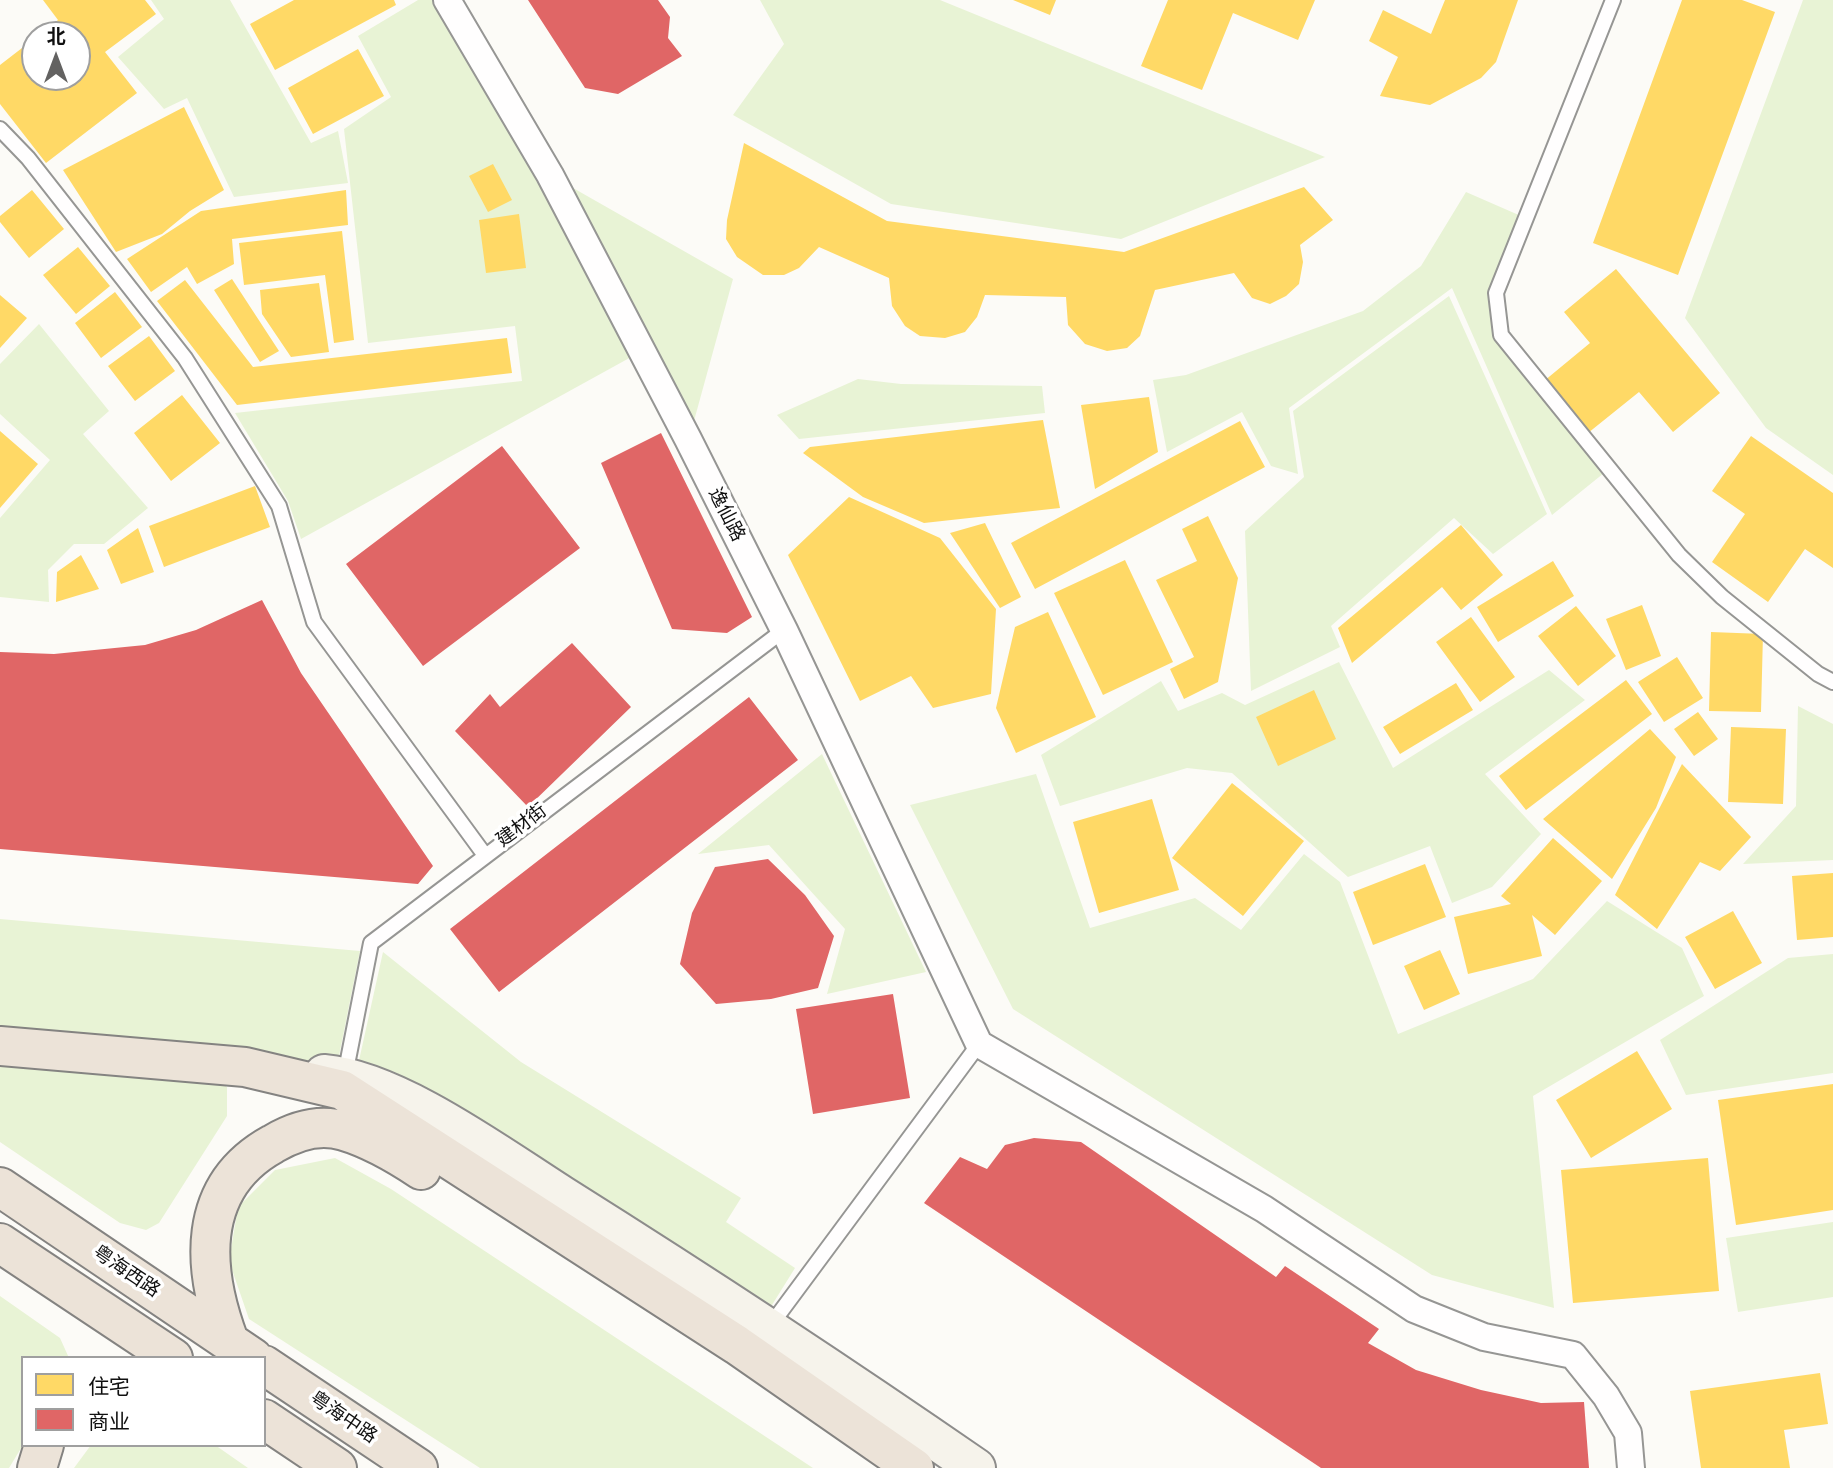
<!DOCTYPE html>
<html>
<head>
<meta charset="utf-8">
<style>
  body { margin:0 }
  #map { position:relative; width:1833px; height:1468px; overflow:hidden; background:#fcfbf7; font-family:"Times New Roman","Noto Sans SC",serif }
  canvas { display:block }
  .legend { position:absolute; left:21px; top:1356px; width:245px; height:91px; box-sizing:border-box; background:#fff; border:2px solid #9f9f9f; margin:0; padding:9px 12px; list-style:none; font-size:21px; color:#101010 }
  .legend li { display:flex; align-items:center; gap:14px; height:35px }
  .legend b { width:35px; border:2px solid #9f9f9f }
  .north { position:absolute; left:21px; top:21px; width:70px; height:70px; box-sizing:border-box; background:#fff; border:2px solid #9f9f9f; border-radius:50%; rotate:0deg; font-size:19px; font-weight:700; line-height:28px; text-align:center; color:#101010 }
  .north::after { content:''; display:block; margin:auto; width:24px; height:32px; background:#636261; clip-path:polygon(50% 0,100% 100%,50% 72%,0 100%) }
</style>
</head>
<body>
<div id="map">
<canvas width="1833" height="1468"></canvas>
<ul class="legend">
<li><b style="height:19px;background:#ffd966"></b>住宅</li>
<li><b style="height:19px;background:#e06666"></b>商业</li>
</ul>
<div class="north">北</div>
</div>
<script>
const g = document.querySelector('canvas').getContext('2d');
g.lineJoin = 'round';
function fill(path, color) {
  g.fillStyle = color;
  g.fill(path, 'evenodd');
}
function stroke(path, color, width, dash) {
  g.strokeStyle = color;
  g.lineWidth = width;
  g.lineCap = dash ? 'butt' : 'round';
  g.setLineDash(dash || []);
  g.stroke(path);
}
function write(font, color, halo, rows, align = 'center') {
  g.font = font + ' "Times New Roman","Noto Sans SC",serif';
  g.lineWidth = 7;
  g.setLineDash([]);
  g.textBaseline = 'middle';
  g.strokeStyle = halo;
  g.fillStyle = color;
  for (const [text, x, y, turn = 0] of rows) {
    g.save();
    g.translate(x, y);
    g.rotate((+turn || 0) * Math.PI / 180);
    g.textAlign = isNaN(turn) ? turn : align;
    if (halo) g.strokeText(text, 0, 0);
    g.fillText(text, 0, 0);
    g.restore();
  }
}
const green = new Path2D(`
  M151 0H230L311 143 338 131 348 183 234 197 187 98 164 109 118 57 164 19Z
  M418 0H439L543 177 633 356 301 539 288 501 235 413 522 381 515 326 368 343 344 129 391 97 358 36Z
  M760 0H940L1325 157 1121 239 891 204 733 115 784 44Z
  M1803 0H1833V475L1766 428 1685 318Z
  M552 176 733 279 689 439Z
  M1466 192 1521 216 1490 290 1496 337 1604 473 1552 515 1452 288 1289 408 1298 474 1271 466 1242 412 1167 452 1153 380 1186 375 1363 311 1421 266Z
  M1449 296 1547 514 1493 554 1454 518 1331 626 1340 647 1251 691 1245 531 1304 477 1293 411Z
  M39 324 109 411 83 434 148 508 104 544H74L48 570 49 602 0 597V518L50 460 0 414V364Z
  M858 379 901 384 1042 386 1045 413 799 439 777 415Z
  M1339 662 1393 768 1549 670 1585 700 1485 774 1541 834 1492 887 1452 903 1430 846 1348 877 1232 773 1187 768 1060 806 1041 755 1161 681 1178 711 1222 693 1245 705Z
  M1798 706 1833 724V860L1743 864 1796 806Z
  M822 754 926 972 827 994 845 929 769 845 698 854Z
  M1036 774 1090 928 1195 898 1241 930 1304 854 1340 882 1398 1034 1533 979 1607 901 1682 948 1704 996 1533 1096 1554 1308 1432 1275 1013 1009 910 805Z
  M0 919 360 951 337 1066 0 1034Z
  M383 952 521 1062 741 1198 726 1222 795 1268 767 1313 358 1065Z
  M1833 954V1073L1686 1095 1660 1040 1788 958Z
  M0 1062 208 1072 227 1087V1116L159 1223 146 1230 120 1223 0 1142Z
  M335 1158 391 1189 813 1468H480L249 1319 229 1261 238 1207 275 1170Z
  M1833 1222V1297L1738 1312 1726 1238Z
  M0 1296 60 1338 69 1358H23V1445L9 1468H0Z
  M91 1445H215L248 1468H74Z`);
const homes = new Path2D(`
  M43 0H145L156 14 105 52 137 93 46 163 0 104V65L35 38V77H77V35H39L58 20Z
  M294 0H394L396 5 275 70 250 24Z
  M1013 0H1056L1050 15Z
  M1168 0H1315L1298 40 1233 13 1202 90 1141 66Z
  M1445 0H1518L1496 62 1481 78 1430 105 1380 96 1398 57 1369 41 1383 10 1431 34Z
  M1682 0H1742L1775 12 1678 275 1593 243Z
  M358 49 384 96 313 134 288 88Z
  M184 107 224 190 190 211 162 234 116 252 63 170Z
  M744 143 887 221 1124 252 1304 187 1333 220 1300 245 1303 262 1299 284 1286 296 1270 304 1252 298 1234 273 1155 290 1140 336 1127 348 1107 351 1085 344 1068 325 1066 297 985 295 977 317 965 332 945 338 920 336 905 326 892 306 889 278 819 247 799 268 784 275H763L737 257 726 239 727 220Z
  M493 164 512 200 488 212 469 176Z
  M32 190 64 229 29 258 0 222V216Z
  M346 190 348 225 232 239 234 264 197 284 187 267 151 292 127 259 201 211Z
  M519 214 526 268 486 273 479 220Z
  M342 231 354 340 334 343 325 275 244 285 239 243Z
  M78 247 110 286 76 314 43 275Z
  M1616 269 1720 393 1673 432 1639 392 1588 433 1544 381 1590 343 1564 312Z
  M232 279 279 351 260 362 214 290Z
  M185 280 253 367 507 338 512 373 237 405 157 301Z
  M319 283 329 352 291 357 262 314 260 290Z
  M115 292 142 327 101 358 75 323Z
  M0 295 27 318 0 348Z
  M149 336 175 371 135 401 108 366Z
  M182 395 220 443 171 481 134 433Z
  M1149 397 1158 452 1095 489 1081 405Z
  M1043 420 1060 508 924 523 863 497 803 453 810 447Z
  M1240 421 1265 467 1035 589 1011 543Z
  M0 431 38 464 0 508Z
  M1751 436 1833 493V568L1805 549 1768 602 1712 562 1745 514 1712 491Z
  M255 486 270 527 164 567 149 526Z
  M849 497 940 538 996 609 991 694 933 708 911 676 860 701 788 555Z
  M1208 516 1238 578 1218 682 1184 699 1170 669 1194 657 1156 580 1197 561 1182 529Z
  M985 523 1021 597 1000 608 950 533Z
  M1461 525 1503 575 1461 610 1442 587 1352 663 1338 628Z
  M138 528 154 572 121 584 107 550Z
  M81 555 99 589 56 602 57 572Z
  M1125 560 1173 662 1103 695 1054 593Z
  M1553 561 1574 596 1498 642 1477 607Z
  M1642 605 1661 656 1626 670 1606 619Z
  M1576 606 1616 656 1578 686 1538 636Z
  M1048 612 1096 717 1016 753 996 708 1015 627Z
  M1471 617 1515 677 1480 702 1436 642Z
  M1711 632 1763 634 1761 712 1709 711Z
  M1677 657 1703 698 1664 722 1638 682Z
  M1626 680 1652 714 1526 810 1499 776Z
  M1456 683 1473 710 1400 754 1383 727Z
  M1314 690 1336 739 1278 766 1256 717Z
  M1698 712 1718 739 1694 756 1674 729Z
  M1731 727 1786 729 1783 804 1728 802Z
  M1650 729 1676 757 1656 808 1612 879 1543 819Z
  M1682 764 1751 837 1720 871 1700 862 1657 929 1615 895Z
  M1232 783 1304 841 1243 916 1172 858Z
  M1152 799 1179 890 1099 913 1073 822Z
  M1553 838 1602 881 1555 935 1532 915 1542 956 1468 974 1454 917 1511 904 1501 896Z
  M1425 864 1446 917 1373 945 1353 892Z
  M1833 873V937L1797 940 1792 876Z
  M1733 911 1762 963 1715 989 1685 937Z
  M1440 950 1460 994 1424 1010 1404 966Z
  M1637 1051 1672 1109 1591 1158 1556 1100Z
  M1833 1084V1210L1736 1225 1718 1100Z
  M1708 1158 1719 1291 1573 1303 1561 1170Z
  M1820 1373 1828 1424 1784 1430 1790 1468H1701L1690 1391Z`);
const shops = new Path2D(`
  M528 0H658L670 17 668 38 682 56 618 94 585 88Z
  M661 433 752 617 727 633 672 629 601 463Z
  M502 446 580 548 423 666 346 564Z
  M262 600 301 673 433 866 418 884 0 849V652L54 654 145 645 196 630Z
  M572 643 631 707 528 807 455 731 490 694 500 707Z
  M749 697 798 760 499 992 450 929Z
  M768 859 805 895 834 936 818 988 771 999 716 1004 680 964 692 913 715 867Z
  M893 994 910 1098 813 1114 796 1009Z
  M1034 1138 1081 1142 1276 1277 1285 1266 1379 1329 1368 1343 1416 1370 1481 1390 1541 1403 1584 1402 1589 1468H1321L924 1203 960 1157 987 1169 1005 1145Z`);
const service = new Path2D(`
  M1613 0 1496 293 1501 335 1679 555 1722 597 1818 674 1833 682
  M0 129 28 158 185 358 279 506 314 622 484 854
  M345 1075 371 943 784 630
  M770 1326 979 1044`);
const minor = new Path2D(`
  M447 0 550 175 688 439 784 630 979 1044 1264 1209 1414 1309 1484 1337 1573 1355 1606 1396 1628 1433 1631 1468`);
const secondary = new Path2D(`
  M324 1074C397 1080 500 1156 563 1196 703 1284 840 1374 976 1468`);
const trunk = new Path2D(`
  M0 1046 245 1067 342 1090 737 1345 914 1468
  M0 1187 253 1358
  M0 1243 173 1358
  M229 1341C202 1269 195 1187 273 1144 295 1131 319 1123 344 1131 371 1139 397 1154 421 1170
  M264 1365 418 1468
  M264 1419 337 1468
  M37 1468 44 1445`);
const streetNames = [
  ["逸仙路",726,515,63],
  ["建材街",522,826,-37],
  ["粤海西路",126,1272,34],
  ["粤海中路",343,1418,34]
];
fill(green, '#e8f3d5');
fill(homes, '#ffd966');
fill(shops, '#e06666');
stroke(service, '#969694', 18);
stroke(minor, '#969694', 30);
stroke(secondary, '#8d8c8b', 42);
stroke(trunk, '#848381', 42);
stroke(service, '#fffefe', 14);
stroke(minor, '#fffefe', 26);
stroke(secondary, '#f6f3eb', 38);
stroke(trunk, '#ece3d8', 38);
write('19px', '#101010', '#fff', streetNames);
</script>
</body>
</html>
